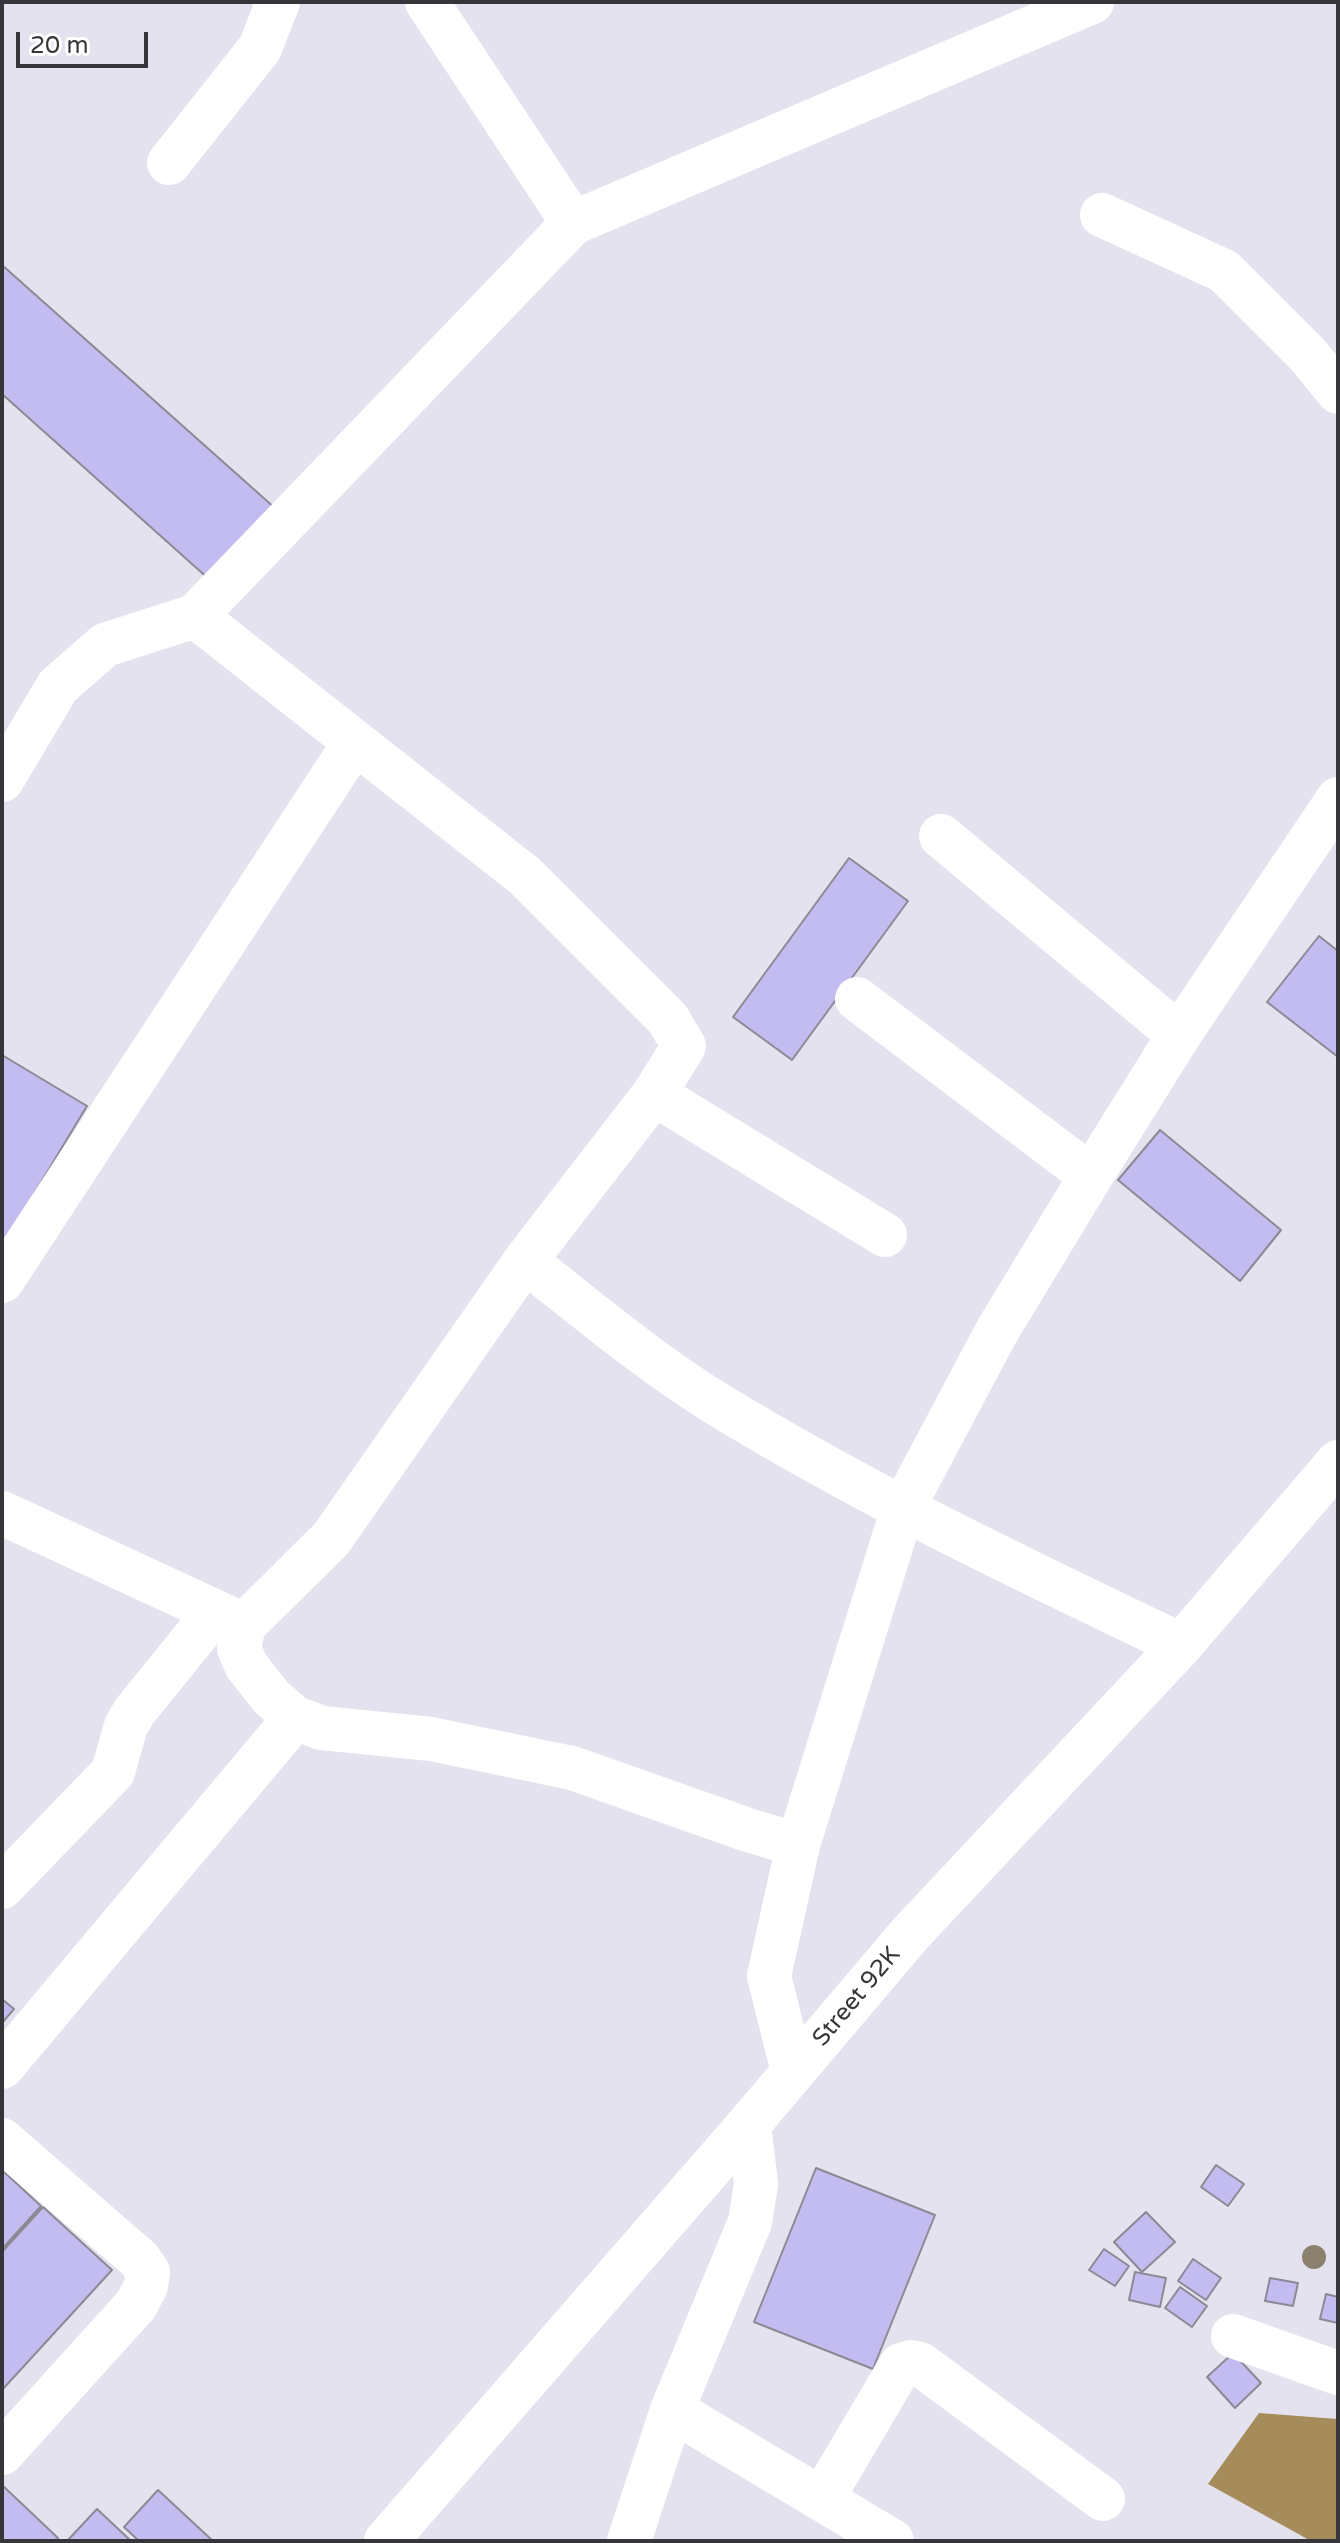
<!DOCTYPE html>
<html>
<head>
<meta charset="utf-8">
<style>
  body { margin:0 }
  #map { position:relative; width:1340px; height:2543px; overflow:hidden; background:#e4e2ee; font-family:"Varela Round",sans-serif }
  canvas { display:block }
  .frame { position:absolute; inset:0; border:4px solid #36363a; pointer-events:none }
  .scale { position:absolute; left:16px; top:32px; width:132px; height:36px; box-sizing:border-box; border:4px solid #36363a; border-top:0; padding-left:10px; font-size:24px; line-height:28px; white-space:nowrap; color:#36363a; -webkit-text-stroke:6px #fff; paint-order:stroke }
</style>
</head>
<body>
<div id="map">
<canvas width="1340" height="2543"></canvas>
<div class="frame"></div>
<div class="scale">20 m</div>
</div>
<script>
const g = document.querySelector('canvas').getContext('2d');
g.lineJoin = 'round';
function fill(path, color) {
  g.fillStyle = color;
  g.fill(path, 'evenodd');
}
function stroke(path, color, width, dash) {
  g.strokeStyle = color;
  g.lineWidth = width;
  g.lineCap = dash ? 'butt' : 'round';
  g.setLineDash(dash || []);
  g.stroke(path);
}
function write(font, color, halo, rows, align = 'center') {
  g.font = font + ' "Varela Round",sans-serif';
  g.lineWidth = 6;
  g.setLineDash([]);
  g.textBaseline = 'middle';
  g.strokeStyle = halo;
  g.fillStyle = color;
  for (const [text, x, y, turn = 0] of rows) {
    g.save();
    g.translate(x, y);
    g.rotate((+turn || 0) * Math.PI / 180);
    g.textAlign = isNaN(turn) ? turn : align;
    if (halo) g.strokeText(text, 0, 0);
    g.fillText(text, 0, 0);
    g.restore();
  }
}
const water = new Path2D(`
  M1259 2413 1338 2419V2541H1311L1208 2484Z`);
const building = new Path2D(`
  M2 265 276 509 211 581 2 394Z
  M849 858 908 901 792 1060 733 1017Z
  M1319 936 1338 951V1057L1267 1002Z
  M2 1055 87 1106 2 1247Z
  M1160 1130 1281 1230 1240 1281 1118 1180Z
  M2 1999 14 2009 2 2023Z
  M1216 2165 1244 2184 1228 2206 1201 2187Z
  M816 2168 935 2215 873 2369 754 2322Z
  M2 2170 41 2206 2 2249Z
  M43 2207 112 2270 2 2390V2252Z
  M1146 2212 1175 2242 1142 2272 1114 2242Z
  M1104 2249 1129 2266 1115 2286 1089 2270Z
  M1193 2259 1221 2278 1206 2300 1178 2281Z
  M1135 2272 1166 2278 1160 2307 1129 2300Z
  M1270 2278 1298 2283 1293 2306 1265 2301Z
  M1180 2287 1207 2306 1192 2327 1165 2308Z
  M1326 2294 1338 2297V2323L1320 2319Z
  M1233 2353 1261 2383 1235 2408 1207 2377Z
  M2 2485 58 2538 54 2541H2Z
  M158 2490 213 2541H139L124 2527Z
  M97 2509 131 2541H67Z`);
const minor = new Path2D(`
  M427 2 573 223
  M169 163 260 48 278 2
  M1102 215 1224 271 1308 355 1338 392
  M195 616 525 876 668 1019 684 1046 654 1094 525 1261 331 1539 244 1625
  M2 780 58 686 105 645 195 616 573 223 1092 2
  M941 836 1179 1035
  M857 999 1091 1176
  M654 1094 885 1235
  M525 1261C587 1309 648 1361 714 1402 864 1494 1022 1569 1181 1645
  M2 1281 355 742
  M2 1513 244 1625 239 1648 246 1665 271 1697 295 1718 322 1728 431 1739 572 1768 748 1830 798 1845
  M2 1887 113 1772 126 1726 134 1712 215 1612
  M2 2067 295 1718
  M793 2072 769 1976 798 1845 903 1508 997 1331 1091 1176 1179 1035 1338 799
  M2 2140 139 2259 148 2272 146 2286 136 2305 2 2453
  M1233 2336 1338 2373
  M672 2410 892 2541
  M822 2499 901 2365 911 2362 920 2364 1103 2499
  M386 2541 749 2124 910 1934 1181 1645 1338 1462
  M629 2541 672 2410 750 2222 756 2184 749 2124`);
const trees = [
  [1314,2257]
];
const streetNames = [
  ["Street 92K",857,1997,-50]
];
fill(water, '#a58c5a');
fill(building, '#c3bcf0');
stroke(building, '#8b8a94', 2);
stroke(minor, '#fff', 44);
g.fillStyle = '#8c816e';
for (const [x, y] of trees) {
  g.beginPath();
  g.arc(x, y, 12, 0, 2 * Math.PI);
  g.fill();
}
write('24px', '#36363a', '#fff', streetNames);
</script>
</body>
</html>
